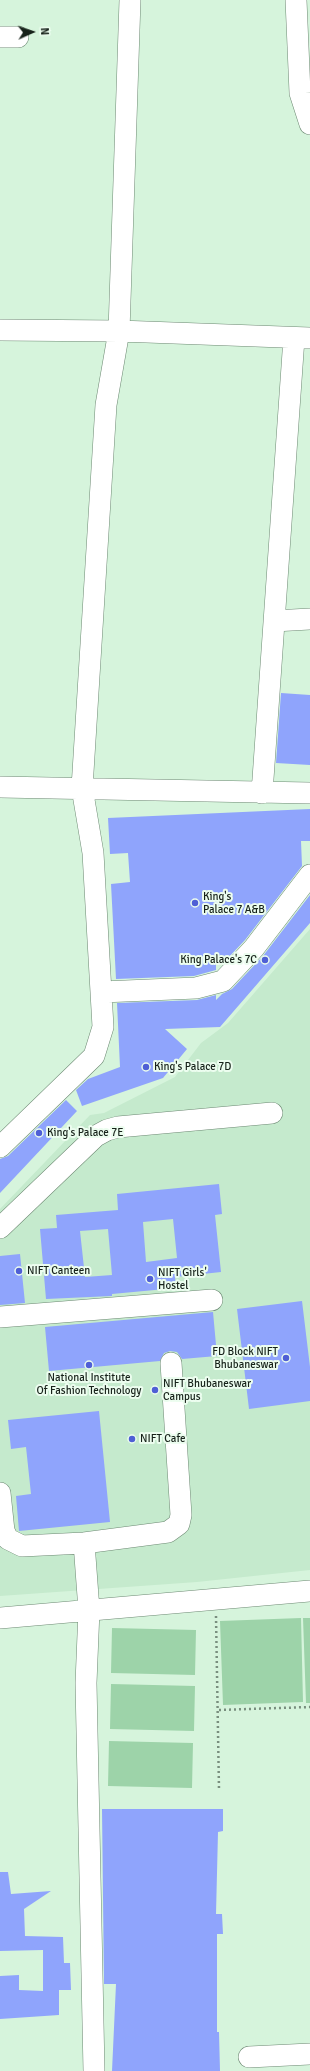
<!DOCTYPE html>
<html>
<head>
<meta charset="utf-8">
<style>
  body { margin:0 }
  #map { position:relative; width:310px; height:2071px; overflow:hidden; background:#d6f4dc; font-family:Signika,sans-serif }
  canvas { display:block }
  .north { position:absolute; left:12px; top:12px; width:40px; height:40px; -webkit-text-stroke:3px #ecfdef; paint-order:stroke; rotate:87deg; font-size:11px; font-weight:700; line-height:16px; text-align:center; color:#17221a }
  .north::after { content:''; display:block; margin:auto; width:14px; height:18px; background:#17221a; clip-path:polygon(50% 0,100% 100%,50% 72%,0 100%) }
</style>
</head>
<body>
<div id="map">
<canvas width="310" height="2071"></canvas>
<div class="north">N</div>
</div>
<script>
const g = document.querySelector('canvas').getContext('2d');
g.lineJoin = 'round';
function fill(path, color) {
  g.fillStyle = color;
  g.fill(path, 'evenodd');
}
function stroke(path, color, width, dash) {
  g.strokeStyle = color;
  g.lineWidth = width;
  g.lineCap = dash ? 'butt' : 'round';
  g.setLineDash(dash || []);
  g.stroke(path);
}
function write(font, color, halo, rows, align = 'center') {
  g.font = font + ' Signika,sans-serif';
  g.lineWidth = 4;
  g.setLineDash([]);
  g.textBaseline = 'middle';
  g.strokeStyle = halo;
  g.fillStyle = color;
  for (const [text, x, y, turn = 0] of rows) {
    g.save();
    g.translate(x, y);
    g.rotate((+turn || 0) * Math.PI / 180);
    g.textAlign = isNaN(turn) ? turn : align;
    if (halo) g.strokeText(text, 0, 0);
    g.fillText(text, 0, 0);
    g.restore();
  }
}
const built = new Path2D(`
  M310 929V1570L197 1582 0 1596V1209L90 1115 104 1113 175 1077 201 1043 228 1023Z`);
const green = new Path2D(`
  M301 1618 303 1702 223 1705 220 1621Z
  M303 1618H310V1703H306Z
  M112 1628 196 1630 195 1675 111 1673Z
  M111 1684 195 1686 194 1731 110 1729Z
  M109 1741 193 1743 192 1788 108 1786Z`);
const building = new Path2D(`
  M281 693 310 695V765L276 763Z
  M310 809V841H301L302 866 245 940 227 959H216V970L194 976 116 979 111 884 130 882 128 853 110 854 108 818Z
  M310 895V923L220 1027 165 1029 187 1049 163 1078 82 1106 76 1090 88 1079 120 1067 117 1003 197 1000 216 995V1000L222 994 232 989 263 956Z
  M66 1100 77 1111 0 1193V1159L8 1156Z
  M219 1184 222 1214 215 1215 221 1272 175 1277 176 1288 112 1294V1296L46 1299 40 1229 57 1228 56 1215 118 1210 117 1194ZM173 1219 177 1258 146 1262 143 1222ZM108 1229 112 1275 85 1277 80 1231Z
  M20 1254 25 1303 0 1305V1256Z
  M302 1301 310 1367V1401L249 1409 237 1309Z
  M213 1312 217 1356 182 1359 177 1352 170 1351 164 1353 160 1361 49 1371 45 1327Z
  M99 1411 110 1522 19 1531 16 1496 31 1494 26 1447 11 1449 8 1420Z
  M102 1809H223V1831L218 1832 216 1914H222L223 1934H217V2032H219L220 2071H112L116 1984H104Z
  M0 1872H8L11 1894 51 1891 24 1909 25 1936 63 1937 64 1963H70L71 1990H59V2015L0 2019V1976L19 1975V1990L43 1991V1950L0 1951Z`);
const path = new Path2D(`
  M216 1616 219 1790
  M219 1710 310 1707`);
const minor = new Path2D(`
  M296 0 300 93 310 124
  M0 37H18
  M0 330 119 331 310 338
  M274 621 310 619
  M0 787 310 793
  M262 793 294 338
  M102 992 196 988 223 981 254 948 310 875
  M0 1147 94 1056 103 1027 93 853 82 788 106 405 119 331 130 0
  M0 1228 96 1136 107 1130 118 1127 272 1113
  M0 1317 212 1300
  M0 1493 4 1531 8 1539 22 1546 84 1543 168 1532 179 1524 181 1515 171 1363
  M84 1543 89 1610 86 1683 94 2071
  M0 1618 310 1591
  M249 2057 310 2054`);
const markers = [
  [195,903,4,"#4f5fd5"],
  [265,960,4,"#4f5fd5"],
  [146,1067,4,"#4f5fd5"],
  [39,1133,4,"#4f5fd5"],
  [19,1271,4,"#4f5fd5"],
  [150,1279,4,"#4f5fd5"],
  [286,1358,4,"#4f5fd5"],
  [89,1365,4,"#4f5fd5"],
  [155,1390,4,"#4f5fd5"],
  [132,1439,4,"#4f5fd5"]
];
const poiNames = [
  ["King's",203,897],
  ["Palace 7 A&B",203,910],
  ["King Palace's 7C",257,960,"right"],
  ["King's Palace 7D",154,1067],
  ["King's Palace 7E",47,1133],
  ["NIFT Canteen",27,1271],
  ["NIFT Girls'",158,1273],
  ["Hostel",158,1286],
  ["FD Block NIFT",278,1352,"right"],
  ["Bhubaneswar",278,1365,"right"],
  ["National Institute",89,1378,"center"],
  ["Of Fashion Technology",89,1391,"center"],
  ["NIFT Bhubaneswar",163,1384],
  ["Campus",163,1397],
  ["NIFT Cafe",140,1439]
];
fill(built, '#c5eacd');
fill(green, '#9dd3a9');
fill(building, '#8fa4fc');
stroke(minor, '#6d8973', 22);
stroke(path, '#798e7e', 2.5, [2, 3]);
stroke(minor, '#fff', 21);
for (const [x, y, r, color] of markers) {
  const dot = new Path2D();
  dot.arc(x, y, r, 0, 2 * Math.PI);
  g.fillStyle = color;
  g.fill(dot);
  stroke(dot, '#ecfdef', 1.5);
}
write('11px', '#17221a', '#ecfdef', poiNames, 'left');
</script>
</body>
</html>
